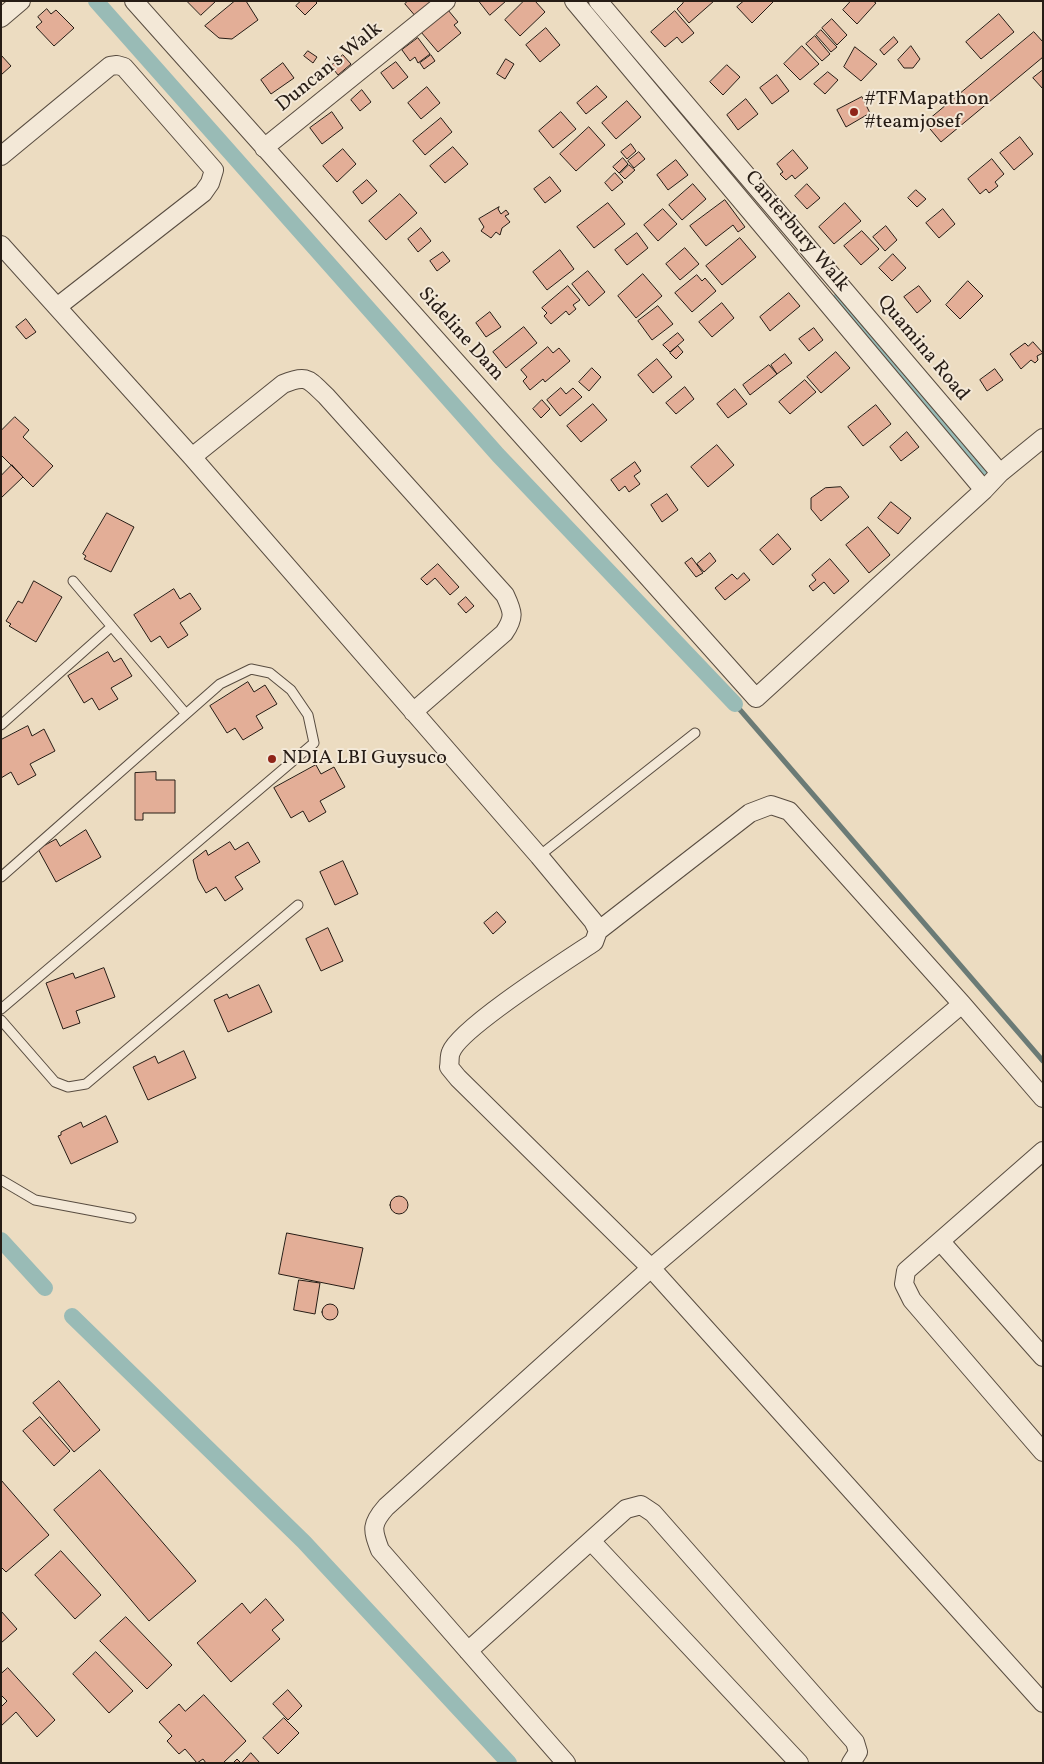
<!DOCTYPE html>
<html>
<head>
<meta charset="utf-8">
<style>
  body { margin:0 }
  #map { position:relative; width:1044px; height:1764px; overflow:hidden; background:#ecdcc1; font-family:Vollkorn,serif }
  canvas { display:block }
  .frame { position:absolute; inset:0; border:2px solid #261c15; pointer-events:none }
</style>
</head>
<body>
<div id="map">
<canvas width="1044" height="1764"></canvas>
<div class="frame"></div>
</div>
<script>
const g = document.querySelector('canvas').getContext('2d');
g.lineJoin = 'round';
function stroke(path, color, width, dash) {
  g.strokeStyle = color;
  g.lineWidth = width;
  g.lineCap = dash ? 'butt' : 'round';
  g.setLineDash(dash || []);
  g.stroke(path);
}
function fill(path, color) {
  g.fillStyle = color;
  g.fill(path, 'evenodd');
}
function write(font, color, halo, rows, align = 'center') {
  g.font = font + ' Vollkorn,serif';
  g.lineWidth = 4;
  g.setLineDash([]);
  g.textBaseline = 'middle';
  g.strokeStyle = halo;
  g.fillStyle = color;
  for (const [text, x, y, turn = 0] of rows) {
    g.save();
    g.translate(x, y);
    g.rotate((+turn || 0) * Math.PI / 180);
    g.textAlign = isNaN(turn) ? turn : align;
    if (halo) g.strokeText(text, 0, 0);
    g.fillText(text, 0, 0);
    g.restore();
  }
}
const stream = new Path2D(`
  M735 704 1043 1061`);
const canal = new Path2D(`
  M96 1 498 455 735 704
  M837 302 989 480
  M1 1240 45 1288
  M72 1316 304 1542 509 1763`);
const building = new Path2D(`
  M187 1H216L201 15Z
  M235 1H246L258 20 232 39 219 38 205 26Z
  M301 1H315L317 3 305 15 296 6Z
  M408 1H438L417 18 405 4Z
  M479 1H506L490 15Z
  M524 1H535L545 12 520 36 505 20Z
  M682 1H714L689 23 677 9 683 3Z
  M744 1H774L752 23 737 7Z
  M851 1H873L876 3 857 24 843 10Z
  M47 9 51 14 56 10 74 28 54 46 36 27 42 22 38 17Z
  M448 10 458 22 454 25 461 33 438 52 421 32Z
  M675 11 694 33 682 43 677 37 665 47 651 32Z
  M999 14 1014 32 981 59 966 42Z
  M832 19 847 35 837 45 822 28Z
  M546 28 560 45 540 62 526 45Z
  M821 30 837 47 831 52 816 35Z
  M1034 32 1043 42V57L941 142 925 123Z
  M815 36 830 54 822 61 806 44Z
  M894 37 898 42 884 55 880 50Z
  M418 38 430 54 418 63 415 57 410 61 402 50Z
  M802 46 819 64 800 80 784 64Z
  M911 46 920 59 913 68H904L898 60Z
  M855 47 877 64 861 81 844 67Z
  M308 51 317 57 313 63 304 56Z
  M1 55 11 66 1 75Z
  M343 55 351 64 338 75 331 66Z
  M431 55 435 61 424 69 420 63Z
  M506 59 514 64 505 79 497 74Z
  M396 62 408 77 393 89 381 73Z
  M283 63 294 78 271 94 261 80Z
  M727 65 740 77 723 95 710 82Z
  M1043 70V89L1033 78Z
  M828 72 838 80 825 94 814 84Z
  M777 75 789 91 772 104 760 88Z
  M597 86 607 97 586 114 577 103Z
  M427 87 440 103 421 119 408 103Z
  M362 90 371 102 360 111 351 100Z
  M862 97 870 113 846 127 837 110Z
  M746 99 758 114 738 130 727 115Z
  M627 101 641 117 616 139 602 123Z
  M332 112 343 128 322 144 310 128Z
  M561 112 576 129 553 148 539 131Z
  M441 118 452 132 425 155 413 141Z
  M589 127 605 145 576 171 560 154Z
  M1020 137 1033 154 1014 170 1000 153Z
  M631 144 636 151 627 159 621 152Z
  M453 147 468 164 445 183 430 166Z
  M343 149 356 164 337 182 323 166Z
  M793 150 808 168 795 179 792 175 786 180 780 174 783 172 777 164Z
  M639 152 645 159 634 168 628 161Z
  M623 158 628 164 619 173 613 167Z
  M992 159 1004 174 995 182 998 186 989 193 986 189 980 194 968 179Z
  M676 160 688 175 668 190 657 175Z
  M629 165 635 170 625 179 620 174Z
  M615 173 623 182 612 191 605 183Z
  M550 177 561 191 545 203 534 189Z
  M367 180 377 191 362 204 353 192Z
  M693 184 706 199 682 220 669 205Z
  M807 184 820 198 807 209 795 196Z
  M916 190 926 199 917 207 908 198Z
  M400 194 417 213 386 240 369 221Z
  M725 200 745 227 738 232 733 225 706 246 690 226Z
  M608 203 625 224 594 248 577 227Z
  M845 203 861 221 834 244 819 227Z
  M499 207 498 209 501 214 506 210 509 214 505 216 510 222 502 228 500 235 496 232 491 238 481 231 484 227 479 219Z
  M663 209 677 224 658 241 644 225Z
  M943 209 955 224 939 238 926 223Z
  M886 226 897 240 885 251 873 237Z
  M421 228 431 241 418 252 408 239Z
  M862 231 879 249 861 265 844 246Z
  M637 233 648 248 627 265 615 250Z
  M740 238 756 257 722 285 706 266Z
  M685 248 699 264 680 280 666 264Z
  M560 250 574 269 547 290 533 272Z
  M443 252 450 261 437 271 430 261Z
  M893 254 906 268 892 281 879 268Z
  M588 271 605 292 589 306 572 284Z
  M643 274 662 296 636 318 618 296Z
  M697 275 702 281 705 278 716 291 692 312 675 293Z
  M968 281 983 296 960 319 946 305Z
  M568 286 580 300 573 305 576 309 569 315 566 311 551 324 544 316 547 313 542 308Z
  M919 286 931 301 917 313 904 297Z
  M789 293 800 306 770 331 760 317Z
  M722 303 734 318 712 337 699 322Z
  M658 306 673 324 652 340 638 321Z
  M490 312 501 327 486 337 476 323Z
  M26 319 36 332 26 339 16 327Z
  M524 327 537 343 506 368 493 352Z
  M814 328 823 340 809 351 799 339Z
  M678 333 684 340 670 352 663 345Z
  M1033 342 1043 353 1037 356 1038 360 1035 363 1031 360 1021 369 1010 354 1025 343 1028 346Z
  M678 346 683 352 676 359 670 353Z
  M548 347 553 353 559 348 570 361 545 382 543 379 530 390 523 381 527 377 521 370Z
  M836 352 850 368 821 393 807 377Z
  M785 354 792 363 777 374 771 365Z
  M657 359 672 377 653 393 638 375Z
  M769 365 777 374 750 395 743 385Z
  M592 368 601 377 589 391 579 382Z
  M995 369 1003 380 987 391 980 380Z
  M805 380 816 392 790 414 779 402Z
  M685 387 694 399 676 414 666 403Z
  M561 388 566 394 573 388 582 397 560 416 547 400Z
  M735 389 747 404 728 418 717 404Z
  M542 400 550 409 541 418 533 409Z
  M593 404 607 420 581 442 567 426Z
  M876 405 891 424 863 446 848 427Z
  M15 417 29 430 23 437 53 466 33 487 1 455V431Z
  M907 432 919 447 901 461 890 447Z
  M717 445 734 465 708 487 691 467Z
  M635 462 641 471 634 476 640 484 629 492 625 486 619 491 611 480Z
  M12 465 23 477 1 498V476Z
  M841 487 849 497 821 521 811 509V498L825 488Z
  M667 494 678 510 662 522 651 505Z
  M891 502 911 518 898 534 878 518Z
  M107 513 134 527 111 572 84 559 86 556 83 554Z
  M868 527 890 555 869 573 846 545Z
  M778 534 791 549 773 565 760 550Z
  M710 553 716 561 704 572 697 564Z
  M692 558 703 573 696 577 685 563Z
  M830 559 849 581 834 594 824 582 813 591 809 586 816 580 812 575Z
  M438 564 459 587 450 595 435 578 427 585 421 579Z
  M744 573 750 580 725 600 715 588 732 574 737 579Z
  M34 581 62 597 36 642 9 626 11 624 6 621 18 601 22 603Z
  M174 589 180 599 190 593 201 609 180 623 188 635 168 648 160 636 151 642 134 615Z
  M466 597 474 606 466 613 458 604Z
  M108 652 114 662 121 658 132 676 111 688 118 699 99 710 92 698 84 703 68 676Z
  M248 682 254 692 265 685 277 704 256 716 263 728 243 740 235 728 227 733 210 706Z
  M28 726 32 736 44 729 55 751 30 764 36 775 18 785 11 772 1 778V740Z
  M316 765 321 774 334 767 345 787 320 801 326 812 309 822 303 811 291 818 274 788Z
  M156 772V780H175V813H143V820H135V773Z
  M86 830 101 857 56 882 38 849 56 839 60 846Z
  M230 842 235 850 248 842 260 862 235 877 243 889 225 901 216 887 206 893 198 879 193 860 206 850 208 855Z
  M343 861 358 894 335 905 320 872Z
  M497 912 506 922 493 934 484 923Z
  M328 928 343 961 321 971 306 939Z
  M104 968 115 997 76 1011 80 1023 63 1029 46 983 73 973 75 978Z
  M259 985 272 1012 228 1032 214 1000 227 994 229 998Z
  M184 1051 196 1078 148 1100 133 1067 155 1056 158 1063Z
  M106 1116 118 1142 71 1164 58 1136 61 1135V1132L81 1122 83 1127Z
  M390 1205a9 9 0 1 1 18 0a9 9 0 1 1-18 0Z
  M287 1233 363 1248 354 1289 279 1274Z
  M299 1280 320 1283 315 1314 294 1310Z
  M322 1312a8 8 0 1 1 16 0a8 8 0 1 1-16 0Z
  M59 1381 100 1430 74 1452 33 1403Z
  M40 1417 70 1451 54 1466 23 1431Z
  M100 1470 196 1581 149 1621 54 1510Z
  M1 1480 49 1535 6 1572 1 1567Z
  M61 1551 101 1595 75 1619 35 1575Z
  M266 1599 284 1620 272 1630 280 1639 231 1682 197 1643 242 1603 250 1613Z
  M1 1611 17 1629 1 1643Z
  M126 1617 172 1665 147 1689 100 1641Z
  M96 1652 133 1691 109 1713 73 1674Z
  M8 1668 55 1720 37 1737 16 1712 1 1726V1707L7 1701 1 1695V1674Z
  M288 1690 302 1706 288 1720 273 1704Z
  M204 1695 246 1741 223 1763H206L203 1759 197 1763 185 1749 179 1754 167 1741 172 1736 159 1722 179 1704 185 1711Z
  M284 1718 299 1733 278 1754 263 1738Z
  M251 1753 260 1763H233L237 1759 241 1763Z`);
const lane = new Path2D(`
  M73 581 186 714
  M1 725 111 627
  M539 856 695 733
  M1 877 220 684 251 669 270 673 291 690 308 715 314 743 1 1009
  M1 1020 55 1082 68 1087 86 1084 298 905
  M1 1180 35 1200 131 1218`);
const street = new Path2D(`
  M134 1 756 698 984 490 1000 473 1043 438
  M574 1 984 490
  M598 1 1000 473
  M1 18 21 1
  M264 148 446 1
  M1 156 110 66 117 65 124 67 214 170 210 183 203 193 57 307
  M1 245 192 457 539 856 593 921 598 931 594 942C567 960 460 1028 451 1052 449 1056 450 1063 449 1067L458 1078 651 1268 1043 1703
  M192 457 283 384C307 374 308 379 326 396L505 595C513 612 515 617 504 633L413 712
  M598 931 750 813 771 805 789 811 962 1004 1043 1098
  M1043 1151 906 1271 904 1284 912 1300 1043 1452
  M941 1242 1043 1357
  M591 1541 799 1763
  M468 1651 626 1509 641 1505 653 1513 855 1742 858 1752 851 1763
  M566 1763 380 1550C372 1529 371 1524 386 1507L651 1268 962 1004`);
const markers = [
  [854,112,5,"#8f2418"],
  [272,759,5,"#8f2418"]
];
const streetNames = [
  ["Duncan's Walk",330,68,-39],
  ["Canterbury Walk",796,232,50],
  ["Sideline Dam",460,335,48],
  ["Quamina Road",922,349,50]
];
const poiNames = [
  ["#TFMapathon",864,100],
  ["#teamjosef",864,123],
  ["NDIA LBI Guysuco",282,759]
];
stroke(stream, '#6b7b76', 5);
stroke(canal, '#99bbb6', 16);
fill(building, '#e3ae97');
stroke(building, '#261c15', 1);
stroke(lane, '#584c40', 11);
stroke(street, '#584c40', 20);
stroke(lane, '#f3e8d7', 9);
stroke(street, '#f3e8d7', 18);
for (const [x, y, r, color] of markers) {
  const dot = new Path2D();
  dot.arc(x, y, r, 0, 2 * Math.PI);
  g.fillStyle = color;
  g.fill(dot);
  stroke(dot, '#f3e8d7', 2);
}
write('20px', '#261c15', '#f3e8d7', streetNames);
write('20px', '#261c15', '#f3e8d7', poiNames, 'left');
</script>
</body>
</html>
